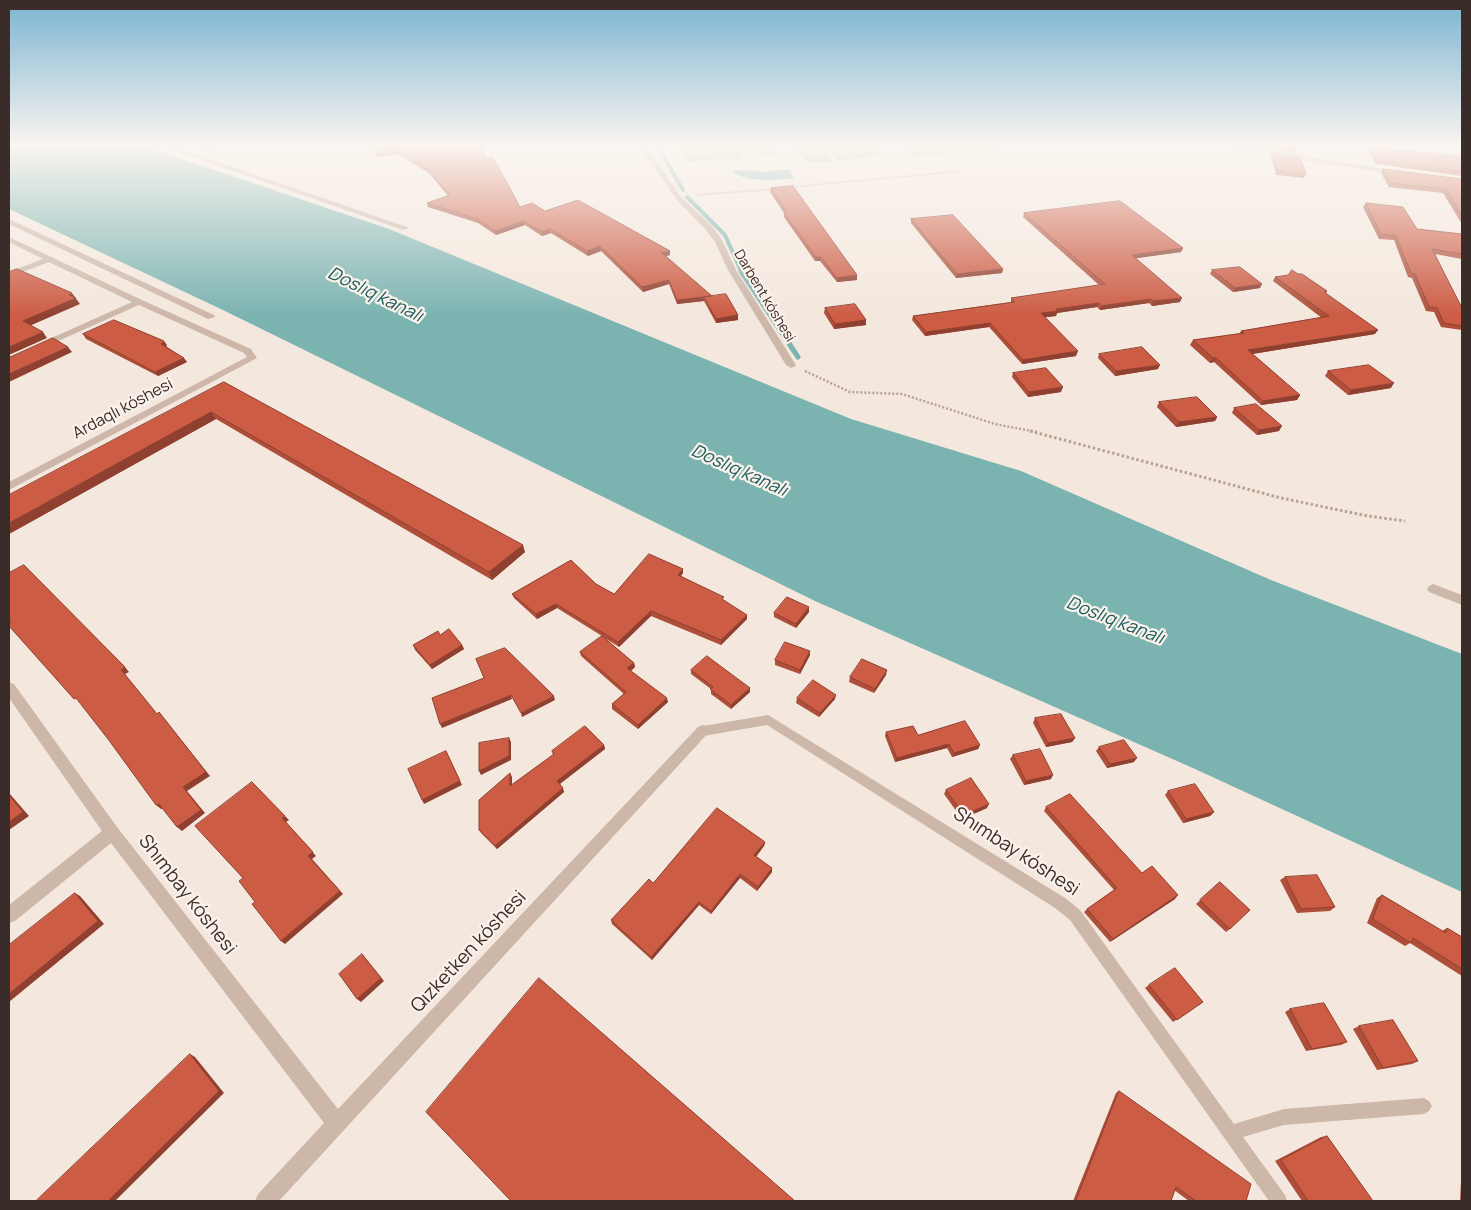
<!DOCTYPE html>
<html>
<head>
<meta charset="utf-8">
<style>
  body { margin:0 }
  #map { position:relative; width:1471px; height:1210px; overflow:hidden; background:#f4e8de; font-family:Manrope,sans-serif }
  canvas { display:block }
  .frame { position:absolute; inset:0; border:10px solid #3a2d29; pointer-events:none }
</style>
</head>
<body>
<div id="map">
<canvas width="1471" height="1210"></canvas>
<div class="frame"></div>
</div>
<script>
const g = document.querySelector('canvas').getContext('2d');
g.lineJoin = 'round';
function fill(path, color) {
  g.fillStyle = color;
  g.fill(path, 'evenodd');
}
function stroke(path, color, width, dash) {
  g.strokeStyle = color;
  g.lineWidth = width;
  g.lineCap = dash ? 'butt' : 'round';
  g.setLineDash(dash || []);
  g.stroke(path);
}
function write(font, color, halo, rows, align = 'center') {
  g.font = font + ' Manrope,sans-serif';
  g.lineWidth = 4.5;
  g.setLineDash([]);
  g.textBaseline = 'middle';
  g.strokeStyle = halo;
  g.fillStyle = color;
  for (const [text, x, y, turn = 0] of rows) {
    g.save();
    g.translate(x, y);
    g.rotate((+turn || 0) * Math.PI / 180);
    g.textAlign = isNaN(turn) ? turn : align;
    if (halo) g.strokeText(text, 0, 0);
    g.fillText(text, 0, 0);
    g.restore();
  }
}
const green = new Path2D(`
  M677 146H770L775 154 763 155 759 150 740 153 743 158 688 162Z
  M792 146H823L833 162 807 163Z
  M826 146H878L885 155 840 161 837 160Z
  M902 146H1011L914 158Z`);
const water = new Path2D(`
  M9 146H143L389 229 851 419 1021 471 1271 580 1462 654V892L1195 769 815 601 225 311 9 209Z
  M789 169 794 178C781 180 741 183 733 171L747 170 762 172Z`);
const streamFar1 = new Path2D(`
  M657 146 683 190
  M687 197 725 235 742 273`);
const stream = new Path2D(`
  M741 271 798 357`);
const pathFar2 = new Path2D(`
  M765 156 779 154 773 146
  M790 187 964 171
  M696 195 774 189`);
const pathFar1 = new Path2D(`
  M805 371 850 392 902 394 995 424 1037 432`);
const path = new Path2D(`
  M1030 431 1281 498 1368 516 1405 521`);
const lane = new Path2D(`
  M768 715 1065 898 1080 910 1234 1124 1284 1109 1424 1098 1429 1101 1432 1106 1429 1111 1424 1114 1284 1125 1243 1137 1285 1195 1287 1201H1269L1070 920 1055 908 767 725 703 736 699 734 697 731 699 728 703 726Z`);
const street = new Path2D(`
  M162 146H172L410 228 403 230Z
  M193 146H204L220 153 217 155Z
  M638 146H645L667 176 681 197 712 226 722 240 736 270 796 365 794 367 791 368 786 365 728 270 715 242 706 230 676 199 662 178Z
  M1227 146H1243L1401 172 1398 174 1317 163Z
  M9 219 214 315 215 317 208 319 9 224Z
  M9 237 142 300 251 349 257 358 9 490V482L247 357 244 353 139 305 9 363V357L132 302 49 262 9 277V272L43 259 9 242Z
  M1433 584 1462 595V605L1429 592 1427 589 1429 586Z
  M9 682 14 684 117 827 338 1109 698 727 703 725 708 727 710 731 279 1201H255L258 1194 324 1123 111 843 15 921 9 923V905L102 831 9 698Z`);
const wall = new Path2D(`
  M375 146 486 158 520 207 545 211 670 251V255L666 256 738 320 716 323 704 301 677 304 669 284 643 292 601 251 588 256 551 233 542 236 525 225 496 235 478 223 428 207 427 203 448 196 429 173 397 154 377 157Z
  M1268 146H1298L1295 153 1268 149Z
  M1370 146H1376L1375 149 1462 156V176L1376 164 1369 152 1371 148H1372Z
  M1272 152 1306 174 1304 178 1276 175 1271 156Z
  M1383 169 1462 179V224L1443 193 1389 187 1381 173Z
  M771 188 857 280 837 282 820 261H815L784 217V213L770 192Z
  M1366 203 1417 229 1462 234V259L1435 254 1462 308V330L1441 327 1434 312 1426 311 1412 278 1408 277 1394 240 1379 239 1363 207Z
  M1024 213 1183 248 1181 252 1136 258 1180 302 1152 306 1149 303 1100 310 1097 307 1057 313 1056 316 1045 317 1076 356 1022 364 989 327 925 336 912 320 913 316 1011 302V298L1099 285 1023 217Z
  M911 219 1003 269 1002 273 956 278 911 223Z
  M1212 270 1260 288 1233 292 1210 274Z
  M1298 274 1327 291 1326 293 1375 334 1252 354 1300 395 1297 400 1261 405 1214 362 1210 363 1190 345 1193 340 1239 334 1241 331 1322 318 1273 281 1275 277Z
  M825 308 866 320V325L834 329 824 313Z
  M83 334 167 345 166 346 187 362 158 376 86 339Z
  M1099 354 1158 369 1115 376 1098 358Z
  M1328 371 1391 388 1348 395 1325 376Z
  M1013 373 1061 392 1028 397 1012 377Z
  M224 382 525 552 492 580 216 419 9 534Z
  M1159 402 1217 417 1215 421 1176 427 1157 407Z
  M1234 408 1279 431 1257 435 1232 413Z
  M683 569V573L681 576 724 601 747 619 721 645 651 616 619 647 603 637 634 663 635 667 631 671 668 702 638 729 612 709V704L624 694 581 656 580 652 602 636 557 608 537 619 514 598 512 594 596 584 614 594Z
  M809 612 796 628 774 617V613Z
  M440 635 462 645 464 649 432 669 415 650 413 645Z
  M810 651V655L800 674 775 665V660Z
  M691 670 750 692 731 709 711 694V689L691 674Z
  M886 675 874 693 849 682 850 677Z
  M797 698 835 699 819 717 796 703Z
  M1035 718 1075 738 1072 742 1046 747 1033 723Z
  M886 732 918 735 980 745 978 749 952 757 947 748 895 762 885 736Z
  M604 745 605 749 560 784 564 792 497 849 481 833 479 830 512 777V785L553 755 552 751Z
  M1099 747 1134 762 1107 768 1096 751Z
  M1013 755 1051 779 1024 785 1010 759Z
  M946 790 987 808 962 819 944 794Z
  M1168 791 1214 812 1210 816 1183 823 1165 795Z
  M1046 807 1142 873 1175 899 1110 942 1084 912 1087 909 1114 890 1044 811Z
  M765 842 764 846 756 857 772 868V872L757 891 740 878 711 914 699 905 652 960 612 924 611 920 653 883Z
  M1285 877 1335 907 1330 911 1297 913 1280 880Z
  M1220 882 1230 929 1226 932 1196 904Z
  M1382 895 1442 931 1447 928 1462 937V976L1410 943 1405 946 1367 923 1377 898Z
  M1149 985 1203 1002 1173 1022 1145 988Z
  M1290 1009 1347 1042 1341 1045 1306 1051 1285 1012Z
  M1359 1026 1418 1061 1412 1064 1377 1070 1353 1029Z
  M1119 1091 1246 1201H1189L1174 1190 1171 1201H1073L1116 1093Z
  M1327 1136 1373 1201H1302L1275 1161 1321 1137Z
  M1462 1161V1201H1460Z`);
const shadedWall = new Path2D(`
  M396 150 397 154 377 157 376 153Z
  M524 221 525 225 496 235 495 231Z
  M550 229 551 233 542 236V232Z
  M600 246 601 251 588 256 587 251Z
  M1183 248 1181 252 1131 259 1132 255Z
  M670 251V255L662 257V253Z
  M816 257H821L820 261H815Z
  M1003 269 1002 273 956 278 957 274Z
  M857 275V280L837 282V278Z
  M669 280V284L643 292 642 287Z
  M1262 284 1260 288 1233 292 1235 288Z
  M72 293 80 304 27 327 23 321Z
  M712 296V300L704 297V301L677 304V300Z
  M1182 298 1180 302 1152 306 1153 301Z
  M1151 299 1149 303 1100 310 1101 306Z
  M1099 303 1097 307 1057 313 1056 316 1040 318 1041 313 1056 309Z
  M738 315V320L716 323V319Z
  M866 320V325L834 329 835 324Z
  M990 323 989 327 925 336 926 332Z
  M1378 330 1375 334 1246 355 1248 350Z
  M43 332 47 338 9 355V347Z
  M164 341 167 345 164 348 161 344Z
  M68 347 72 352 9 382V374Z
  M1078 351 1076 356 1022 364 1023 360Z
  M184 358 187 362 158 376 155 372Z
  M1213 358H1216L1214 362 1210 363Z
  M1160 365 1158 369 1115 376 1116 371Z
  M1394 383 1391 388 1348 395 1351 390Z
  M1063 387 1061 392 1028 397 1029 392Z
  M1300 395 1297 400 1261 405 1263 401Z
  M211 412 216 419 9 534V523Z
  M1217 417 1215 421 1176 427 1179 422Z
  M1282 426 1279 431 1257 435 1259 430Z
  M523 545 525 552 492 580 489 572Z
  M683 569V573L678 580V575Z
  M556 604 557 608 537 619 536 614Z
  M809 607V612L796 628V624Z
  M651 611V616L619 647 618 642Z
  M747 615V619L721 645V640Z
  M462 645 464 649 432 669 430 665Z
  M810 651V655L800 674V670Z
  M634 663 635 667 628 673 627 668Z
  M125 667 129 672 125 674 161 718 121 670Z
  M887 670 886 675 874 693 875 689Z
  M750 688V692L731 709V705Z
  M511 695 512 699 442 728 440 724Z
  M836 695 835 699 819 717 820 713Z
  M554 696 555 700 522 717 521 713Z
  M667 698 668 702 638 729V725Z
  M159 712 210 776 187 791 205 813 182 831 177 827 183 787Z
  M509 738 511 742V760L481 775 479 771Z
  M1075 738 1072 742 1046 747 1048 743Z
  M949 744 947 748 895 762 897 758Z
  M604 745 605 749 558 785 557 781Z
  M980 745 978 749 952 757 954 753Z
  M446 751 462 785 424 804 422 800Z
  M1137 758 1134 762 1107 768 1110 764Z
  M510 773 512 777V790L510 786Z
  M1053 775 1051 779 1024 785 1026 781Z
  M563 788 564 792 497 849 495 846Z
  M9 793 29 816 9 830Z
  M159 804 163 808 161 809 156 805Z
  M989 804 987 808 962 819 964 815Z
  M1214 812 1210 816 1183 823 1186 819Z
  M285 816 289 820 286 822 316 856 312 859 343 894 285 944 281 941 308 856 282 818Z
  M765 842 764 846 754 859V855Z
  M772 868V872L757 891 758 887Z
  M740 874V878L711 914V911Z
  M75 893 80 896 104 924 9 1002V994Z
  M1178 895 1175 899 1110 942 1113 939Z
  M699 902V905L652 960 651 957Z
  M362 954 384 981 361 1002 357 999Z
  M190 1054 195 1057 224 1093 115 1201H108Z`);
const building = new Path2D(`
  M375 146H480L486 158 493 157 520 207 532 203 545 211 578 200 670 251 662 253 712 296 677 300 669 280 642 287 600 246 587 251 550 229 542 232 524 221 495 231 477 219 427 203 450 195 428 169 396 150 376 153Z
  M1371 148 1462 156V171L1378 161Z
  M1272 152 1300 157 1306 174 1278 171Z
  M1383 169 1462 179V216L1446 189 1391 183Z
  M793 186 857 275 837 278 821 257H816L784 213 787 212 771 188Z
  M1120 201 1183 248 1132 255 1182 298 1153 301 1151 299 1101 306 1099 303 1056 309 1058 311 1041 313 1078 351 1023 360 990 323 926 332 913 316 1015 302 1011 298 1105 284 1024 213Z
  M1366 203 1403 207 1417 229 1462 234V254L1432 249 1462 308V326L1444 323 1437 308 1429 307 1415 274 1411 273 1396 236 1381 234Z
  M953 215 1003 269 957 274 911 219Z
  M1240 267 1262 284 1235 288 1212 270Z
  M17 269 72 293 69 295 76 298 23 321 43 332 9 347V272Z
  M1292 270 1298 274H1302L1327 291 1324 292 1378 330 1248 350 1300 395 1263 401 1216 358H1213L1193 340 1244 333 1241 331 1329 316 1275 277 1288 275Z
  M726 294 738 315 716 319 704 297Z
  M855 304 866 320 835 324 825 308Z
  M114 320 164 341 161 344 184 358 155 372 83 334Z
  M53 338 68 347 9 374V358Z
  M1142 347 1160 365 1116 371 1099 354Z
  M1369 365 1394 383 1351 390 1328 371Z
  M1046 368 1063 387 1029 392 1013 373Z
  M224 382 523 545 489 572 211 412 9 523V495Z
  M1197 397 1217 417 1179 422 1159 402Z
  M1256 404 1282 426 1259 430 1234 408Z
  M649 554 683 569 678 575 724 597 722 599 747 615 721 640 651 611 618 642 556 604 536 614 512 594 571 560 596 584 614 594Z
  M24 565 125 667 121 670 157 714 159 712 206 772 183 787 201 810 177 827 159 804 156 805 108 739 76 698 74 699 9 626V623L11 622 9 619V573Z
  M787 597 809 607 796 624 774 613Z
  M449 629 462 645 430 665 413 645 438 631 440 635Z
  M602 636 634 663 627 668 667 698 638 725 612 704 626 692 580 652Z
  M785 642 810 651 800 670 775 660Z
  M505 648 554 696 521 713 511 695 440 724 432 698 484 678 476 659Z
  M707 656 750 688 731 705 710 689 713 687 691 670Z
  M862 659 887 670 875 689 850 677Z
  M813 680 836 695 820 713 797 698Z
  M1061 714 1075 738 1048 743 1035 718Z
  M965 721 980 745 954 753 949 744 897 758 886 732 913 726 918 735Z
  M585 726 604 745 557 781 563 788 495 846 479 830V800L510 773V786L554 754 552 751Z
  M509 738V756L479 771V743Z
  M1124 740 1137 758 1110 764 1099 747Z
  M1040 749 1053 775 1026 781 1013 755Z
  M446 751 460 781 422 800 408 769Z
  M971 778 989 804 964 815 946 790Z
  M252 782 285 816 282 818 313 852 308 856 340 891 281 941 252 904 255 902 239 881 243 878 195 826Z
  M1195 784 1214 812 1186 819 1168 791Z
  M1070 794 1142 873 1152 866 1178 895 1113 939 1087 909 1117 888 1046 807Z
  M9 795 23 812 9 822Z
  M717 808 765 842 754 855 772 868 758 887 740 874 711 911 699 902 651 957 611 920 649 879 653 883Z
  M1317 875 1335 907 1301 909 1285 877Z
  M1220 882 1250 910 1230 929 1200 900Z
  M75 893 98 921 9 994V945Z
  M1382 895 1446 933 1447 928 1462 937V969L1413 938 1411 943 1373 919Z
  M362 954 381 978 357 999 339 974Z
  M1175 968 1203 1002 1177 1020 1149 985Z
  M539 978 795 1201H511L426 1112Z
  M1324 1003 1347 1042 1312 1049 1290 1009Z
  M1393 1020 1418 1061 1383 1068 1359 1026Z
  M190 1054 219 1091 108 1201H36Z
  M1119 1091 1251 1184 1246 1201H1196L1176 1187 1171 1201H1076Z
  M1327 1136 1373 1201H1308L1281 1160Z`);
const farStreetnames = [
  ["Darbent kóshesi",764,296,59]
];
const streetNames = [
  ["Ardaqlı kóshesi",123,409,-28]
];
const waterNames = [
  ["Doslıq kanalı",375,295,26],
  ["Doslıq kanalı",739,471,24],
  ["Doslıq kanalı",1115,621,21]
];
const nearStreetnames = [
  ["Shımbay kóshesi",1016,852,33],
  ["Shımbay kóshesi",187,895,52],
  ["Qızketken kóshesi",469,952,-47]
];
fill(green, '#bac49d');
fill(water, '#7bb3b1');
stroke(streamFar1, '#7bb3b1', 4);
stroke(stream, '#7bb3b1', 5);
stroke(pathFar2, '#b9a193', 2, [1, 1]);
stroke(pathFar1, '#b9a193', 2.5, [2, 2]);
stroke(path, '#b9a193', 3, [2.5, 2.5]);
fill(lane, '#cdb7a9');
fill(street, '#cdb7a9');
fill(wall, '#af4f3a');
fill(shadedWall, '#8f4030');
fill(building, '#cc5c44');
stroke(building, '#8f4030', 1);
const sky = g.createLinearGradient(0, 0, 0, 316);
sky.addColorStop(0, '#7cb4d2');
sky.addColorStop(0.46, '#faf5f0');
sky.addColorStop(1, '#faf5f000');
g.fillStyle = sky;
g.fillRect(0, 0, 1471, 316);
write('14px', '#3a2d29', '#fbf2eb', farStreetnames);
write('16px', '#3a2d29', '#fbf2eb', streetNames);
write('italic 18px', '#1c5e5e', '#fbf2eb', waterNames);
write('19px', '#3a2d29', '#fbf2eb', nearStreetnames);
</script>
</body>
</html>
